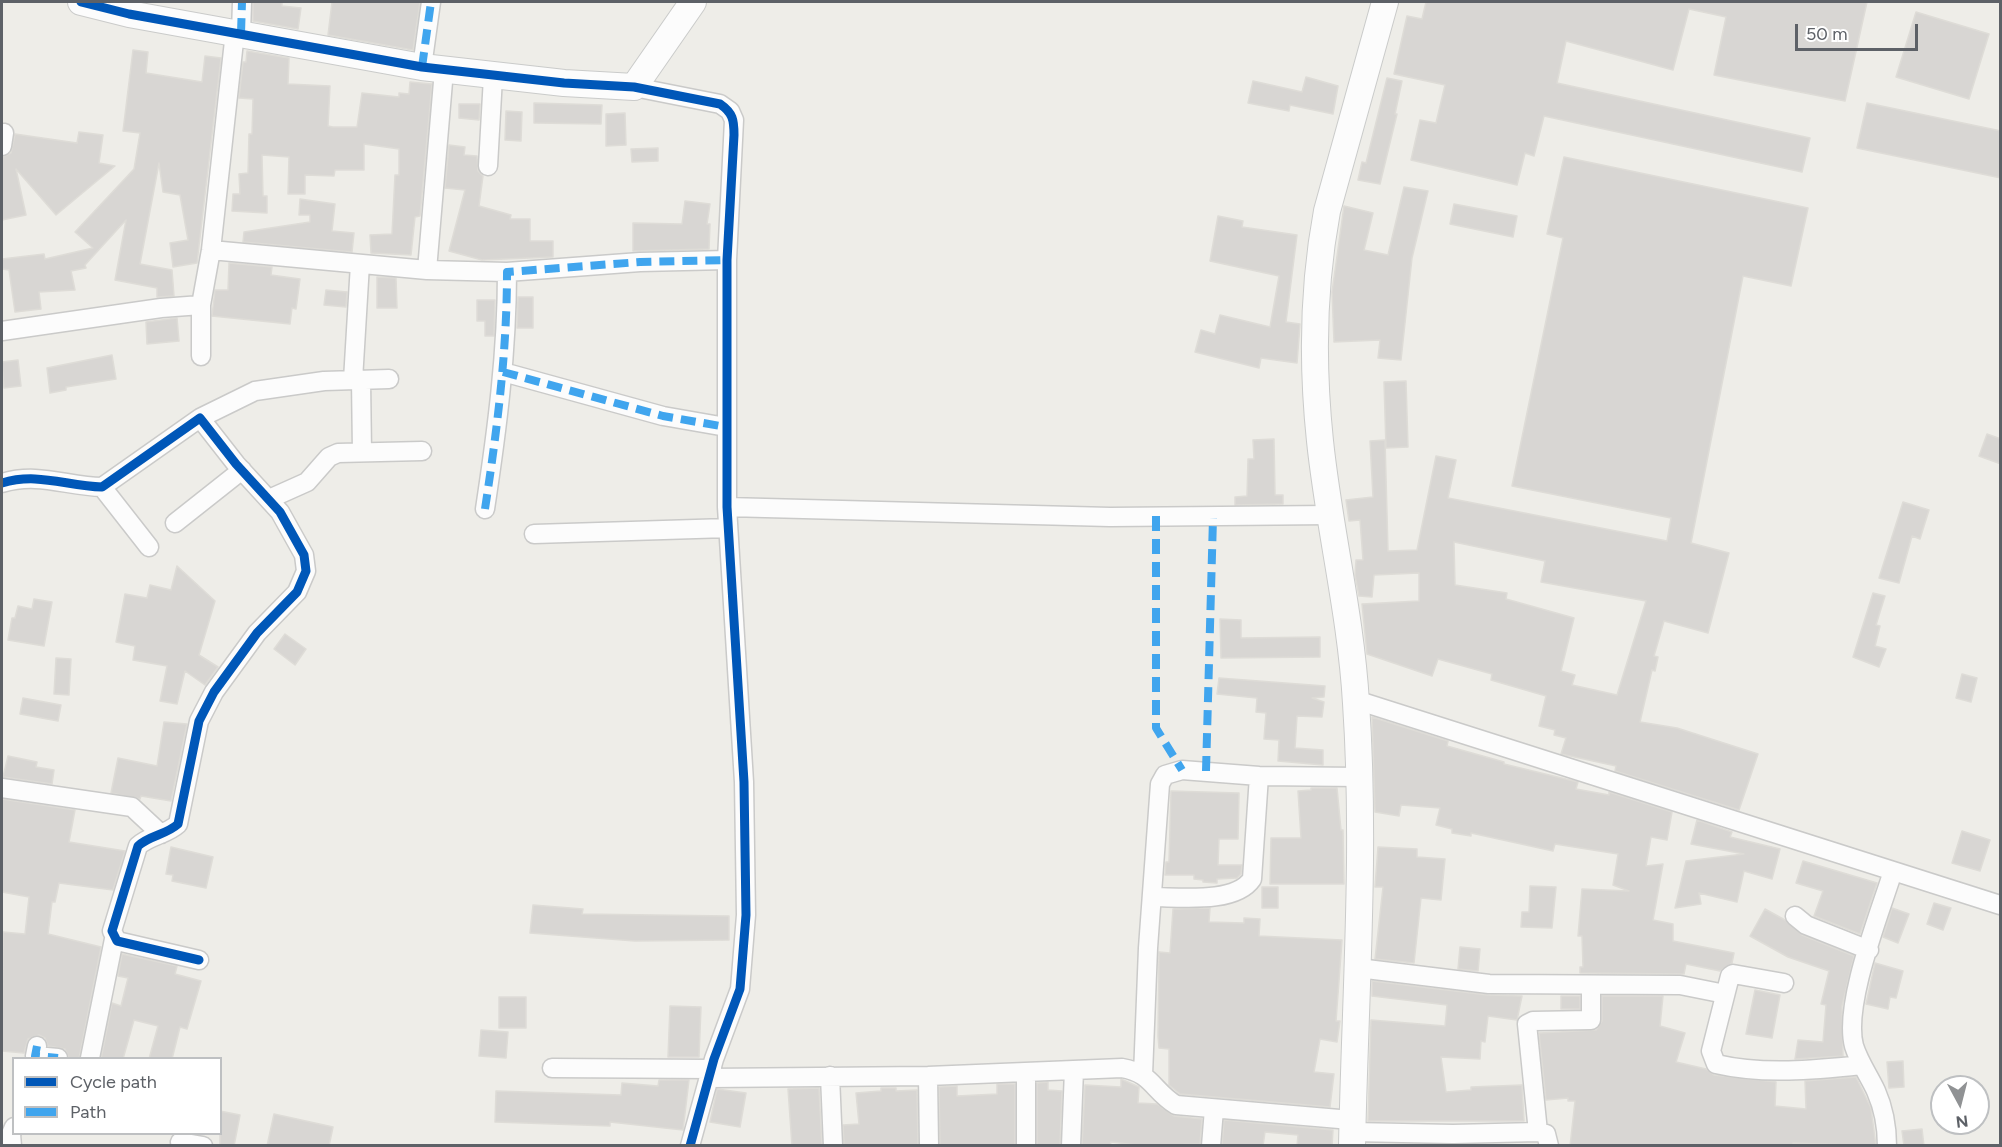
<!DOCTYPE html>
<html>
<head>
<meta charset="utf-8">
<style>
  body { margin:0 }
  #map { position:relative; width:2002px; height:1147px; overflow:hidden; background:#eeede8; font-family:Figtree,sans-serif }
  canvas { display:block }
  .frame { position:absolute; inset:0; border:3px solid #5d6167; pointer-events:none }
  .legend { position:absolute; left:12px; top:1057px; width:210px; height:78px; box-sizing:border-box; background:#fff; border:2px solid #bec0c2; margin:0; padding:8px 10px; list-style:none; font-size:18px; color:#5d6167 }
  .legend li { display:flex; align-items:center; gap:12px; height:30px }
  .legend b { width:30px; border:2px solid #bec0c2 }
  .north { position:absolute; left:1930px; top:1075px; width:60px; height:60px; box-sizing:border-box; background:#fff; border:2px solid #bec0c2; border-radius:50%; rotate:173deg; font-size:16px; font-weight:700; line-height:24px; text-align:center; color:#5d6167 }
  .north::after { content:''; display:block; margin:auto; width:21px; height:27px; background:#909294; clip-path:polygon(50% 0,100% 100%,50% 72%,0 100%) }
  .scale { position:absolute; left:1795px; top:24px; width:123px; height:27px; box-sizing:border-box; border:3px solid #5d6167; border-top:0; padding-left:8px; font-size:18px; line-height:21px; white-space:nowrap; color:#5d6167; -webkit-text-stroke:4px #fff; paint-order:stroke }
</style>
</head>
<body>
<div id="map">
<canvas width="2002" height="1147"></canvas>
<div class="frame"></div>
<ul class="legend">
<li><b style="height:8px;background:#0057b8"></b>Cycle path</li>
<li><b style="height:8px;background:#40a5ee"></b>Path</li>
</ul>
<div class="north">N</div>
<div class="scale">50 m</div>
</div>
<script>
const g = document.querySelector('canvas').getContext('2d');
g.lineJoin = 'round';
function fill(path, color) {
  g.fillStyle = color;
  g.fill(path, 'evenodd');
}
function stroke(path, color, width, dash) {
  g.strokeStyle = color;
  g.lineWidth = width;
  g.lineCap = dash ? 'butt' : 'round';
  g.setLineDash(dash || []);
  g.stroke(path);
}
const building = new Path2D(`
  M253 2H282V6L301 8 298 29 253 21Z
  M332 2H420L413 50 328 35Z
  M1426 2H1867L1845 101 1714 75 1726 17 1689 9 1673 70 1566 41 1557 83 1810 138 1802 172 1544 116 1534 156 1525 153 1517 185 1411 160 1420 120 1436 123 1445 85 1394 74 1407 16 1422 19Z
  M1916 12 1989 34 1969 99 1896 77Z
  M133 50 148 52 146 73 202 82 205 56 221 58 197 263 173 267 170 243 188 240 180 195 163 192 159 163 140 264 172 270 174 296 157 297V288L115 280 126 220 85 265 86 268 71 271 75 290 39 292 41 309 15 312 9 270 2 269V259L44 254 45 259 93 248 75 232 134 169 140 133 123 131Z
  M247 51 289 58 288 84 330 86 328 126 333 127H357L362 93 399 97V93L409 94 410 82 432 84 420 216 415 217 411 255 371 253 370 235 392 234 395 175H399V149L364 144V170H335L334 176 305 175V194H288L289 157 262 155 263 196H267V213L232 211 233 194H240L239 174 248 173 249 134H252L253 99 239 98 243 62H246Z
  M1306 77 1338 86 1333 114 1290 105 1289 111 1248 103 1253 81 1302 92Z
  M1387 78 1402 81 1395 114H1397L1380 184 1358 180 1362 162 1366 163Z
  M534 103 602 105 601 124 534 123Z
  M1867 103 2001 131V178L1857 148Z
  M459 104H480L479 120 459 118Z
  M506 111 522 112 521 141 505 140Z
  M625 113 626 145 606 146V114Z
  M79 132 103 135 99 163 115 166 56 215 16 169 26 215 2 220V157L11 153 15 134 77 143Z
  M449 145 465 147 464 155 477 156 478 171 483 176 479 206 511 215 510 219H530V241H553V257L482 260 449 251 465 190 445 188Z
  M658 148V161L632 162 631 149Z
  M1564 157 1808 208 1791 286 1743 276 1691 543 1729 553 1708 633 1664 621 1654 656 1658 657 1655 671 1652 670 1640 722 1677 728 1758 754 1739 810 1615 771 1616 766 1561 754 1566 738 1554 735 1555 730 1539 726 1546 696 1491 680 1492 674 1438 659 1432 676 1367 654 1362 604 1419 601V573L1374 575 1372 597 1359 596 1355 575 1356 560H1363L1360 520 1349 521 1346 500 1373 497 1370 441 1385 440 1388 551 1417 550 1436 456 1456 460 1448 498 1667 541 1671 518 1512 486 1563 238 1547 234ZM1454 542 1545 561 1541 582 1646 601 1617 695 1572 685 1575 675 1561 671 1574 618 1506 599 1507 593 1455 585Z
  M1404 187 1428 191 1412 258 1401 360 1378 358 1380 340 1334 342 1332 292 1344 206 1373 213 1364 250 1388 255Z
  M300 199 335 204 332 231 354 233 352 252 243 242 244 232 310 222V215H299Z
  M685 201 710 204 707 224H710L709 249 633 251V223L682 224Z
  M1454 204 1517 216 1513 237 1450 224Z
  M1218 216 1243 221 1242 227 1297 235 1286 322 1300 324 1297 363 1261 358 1259 368 1195 352 1201 330 1215 334 1220 315 1270 327 1279 276 1210 261Z
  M229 263 272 267 271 275 300 279 296 309 292 308 290 324 212 316 215 290H228Z
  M377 277 396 278 397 308H377Z
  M326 290 347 292 346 307 324 305Z
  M518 297H533V328H517Z
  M477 300H495L494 336H485V321H477Z
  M177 318 179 341 147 344 146 322Z
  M112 355 116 379 66 387V390L50 393 47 368Z
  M18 360 21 386 4 388 2 362Z
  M1406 381 1408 447 1386 448 1384 382Z
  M1987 434 2001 439V464L1979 456Z
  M1274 439 1275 495H1283V504L1235 505V497L1247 496 1248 459H1254L1253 440Z
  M1903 502 1929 510 1920 539 1912 536 1899 583 1879 578Z
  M177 566 215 601 199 655 218 667 205 685 185 671 177 704 160 701 167 666 133 660 135 646 116 642 125 594 147 598 150 585 171 590Z
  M1873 593 1885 596 1876 625 1880 626 1875 646 1886 649 1879 667 1853 657Z
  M34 599 52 602 44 646 8 640 12 618H15L18 606 32 609Z
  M1220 619 1241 620V638L1320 637V657L1221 658Z
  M285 634 306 649 295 665 274 649Z
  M56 658 71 659 69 695 54 694Z
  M1962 674 1977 678 1971 702 1956 698Z
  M1219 678 1325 686 1324 697 1312 698 1324 702 1322 717 1297 716 1295 748 1323 750V765L1278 761 1279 740 1264 739 1266 713 1256 712 1257 698 1217 694Z
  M23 698 61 705 58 721 20 714Z
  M1372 717 1448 741 1447 746 1504 762V764L1578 782 1576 789 1609 795V792L1672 812 1667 840 1651 837 1646 866 1663 864 1653 920 1673 924V941L1734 953 1732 963 1720 971 1686 964 1684 974 1580 973V967H1583L1582 936H1578L1582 889 1629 891 1613 885 1618 854 1555 844 1553 851 1471 833V836L1452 833V829L1436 825 1440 808 1401 805 1399 816 1375 812Z
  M164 722 187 724 171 801 141 796 140 799 111 793 118 758 157 766Z
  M8 756 37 762 36 767 54 770 52 784 3 777Z
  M1311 788H1337L1341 830H1343L1344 884H1270L1271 838H1301L1298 791 1311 790Z
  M1171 791 1239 793 1238 839H1219L1218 865H1242L1241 874 1237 878 1217 879V883L1203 882V880L1194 879V875H1165L1166 862H1169Z
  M2 799 75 810 69 842 125 851 113 890 59 883 55 902H52L48 934 101 947 79 1059H69L65 1049 48 1046 45 1038 39 1035 28 1039 24 1053 2 1051 3 932 25 934 29 897 2 892Z
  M1697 820 1732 832 1730 837 1780 849 1772 879 1744 871 1737 902 1699 893 1701 904 1675 908 1686 861 1744 854 1691 844Z
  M1962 831 1990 840 1980 871 1952 863Z
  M171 847 213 857 206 888 172 881 173 875 166 874Z
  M1378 847 1417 849V857L1445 859 1441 900 1421 898 1414 963 1375 959 1383 887H1375Z
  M1803 861 1877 883 1860 934 1814 916 1823 891 1796 883Z
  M1530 886 1556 887 1552 928 1521 927 1522 912H1529Z
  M1262 887H1278V908H1262Z
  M1934 903 1951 908 1943 930 1927 924Z
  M533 905 583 909 582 914 729 916V940L635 941 530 933Z
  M1210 908 1209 922 1244 923V918L1260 919 1259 936 1342 940 1336 1021H1340L1337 1042 1320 1039 1314 1072 1334 1074 1330 1107 1180 1094 1169 1085V1049L1159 1048 1158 1036 1159 952 1170 953 1173 909Z
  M1892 908 1909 914 1898 943 1883 937Z
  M1765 909 1785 920 1802 935 1854 956 1842 1006 1843 1056 1795 1059 1798 1040 1823 1042 1826 1005 1821 1004 1829 971 1788 957 1750 936Z
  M1460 947 1480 949 1478 971 1458 969Z
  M122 954 177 966 175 974 201 981 187 1029 180 1027 172 1059H149L158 1026 134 1020 123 1059H101L112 1003 121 1006 128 978 118 976Z
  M1875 963 1903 971 1896 998 1890 997 1888 1009 1866 1004Z
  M1372 981 1488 995 1522 996 1517 1020 1488 1016 1485 1042 1481 1041 1480 1059 1441 1057 1446 1092 1471 1090V1087L1522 1085 1524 1121H1368L1371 1020 1445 1026 1447 1005 1372 996Z
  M1755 990 1780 995 1772 1038 1746 1034Z
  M1561 996H1580V1009H1561Z
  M1602 996H1663L1660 1026 1685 1033 1676 1062 1706 1069 1714 1075 1776 1082 1775 1106 1806 1109 1805 1081 1856 1077 1871 1108 1876 1146 1793 1143V1146H1570L1575 1101H1568V1098L1546 1100 1539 1033 1596 1030 1602 1021Z
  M499 997H526V1028H499Z
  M670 1006 701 1007 699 1057H668Z
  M481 1030 508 1032 506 1058 479 1056Z
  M1903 1061 1904 1087 1889 1088 1887 1062Z
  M1121 1079 1139 1087 1138 1103 1157 1104 1174 1116 1202 1119 1200 1144 1145 1146 1111 1142 1110 1146H1082L1085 1085 1121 1087Z
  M659 1080H689L683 1130 610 1122V1126L495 1122 496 1091 621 1095 622 1083 658 1086Z
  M1048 1082V1090L1062 1091 1060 1146H1037V1083Z
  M997 1084H1015V1146H940L939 1087 957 1086V1096L997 1094Z
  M819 1088 822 1146H792L788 1089Z
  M881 1088H896V1091L917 1090 918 1146H844L843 1125 859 1124 856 1093 881 1091Z
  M717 1089 746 1093 740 1127 710 1122Z
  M220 1111 240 1115 234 1146H220Z
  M274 1114 333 1127 329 1146H267Z
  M1224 1120 1333 1130 1332 1146H1297L1298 1135 1265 1132 1263 1146H1222Z
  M1922 1129 1924 1146H1904L1902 1131Z`);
const street = new Path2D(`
  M241 33 242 2
  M422 67 431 2
  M634 87 720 104 730 111 734 120 727 260V507L744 782 746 915 740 989 714 1059 690 1146
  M2 146 4 133
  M488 166 493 77
  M211 250 427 270 507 272 640 262 727 260
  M427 270 444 70
  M201 305V356
  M2 331 161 308 201 305 211 250 235 32
  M503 372 663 416 726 427
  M353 380 360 264
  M361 380 362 452
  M200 418 255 391 324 381 389 379
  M2 483C38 472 66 486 102 487L200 418 236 464 280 512 304 555 306 571 297 592 257 633 214 692 199 721 178 824C166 835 150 835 138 846L112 931 117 941 199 960
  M102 487 149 547
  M269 499 307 482 329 457 338 453 422 451
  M727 507 1110 517 1331 515
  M485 509C497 430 507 353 507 272
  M175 523 242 470
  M534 534 728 528
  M1356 700 2000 905
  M2 788 132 807 161 834
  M1152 897C1180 897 1235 904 1252 879L1259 776
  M1795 916 1806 925 1869 950
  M1358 968 1489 984 1680 985 1725 994
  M1784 983 1733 974 1730 976 1711 1051 1716 1064C1763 1075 1814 1070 1862 1065
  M37 1046 35 1056 58 1058
  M90 1058 114 939
  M552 1068 712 1069
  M1026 1072V1146
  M1143 1075 1148 948 1160 784 1165 775 1182 770 1259 776 1360 777
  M830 1076 833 1146
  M928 1076 929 1146
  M710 1078 928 1076 1122 1068C1152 1073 1153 1091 1176 1105L1351 1120
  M1352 1132 1453 1134 1538 1132 1546 1134 1549 1146
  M1538 1132 1527 1024 1533 1021 1591 1020V985
  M180 1142 203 1146
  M12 1146 11 1134 14 1127
  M1071 1146 1074 1070
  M1211 1146 1214 1109
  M1887 1146C1887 1126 1884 1109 1876 1091 1869 1076 1859 1062 1854 1046 1843 1004 1880 913 1893 871`);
const secondary = new Path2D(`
  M81 2 129 14 422 67 564 83 634 87 693 2
  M1352 1146C1355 998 1366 850 1356 703 1351 615 1329 528 1320 441 1312 365 1313 286 1327 211L1385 2`);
const quiet = new Path2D(`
  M241 33 242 2
  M422 67 431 2
  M503 372 663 416 726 427
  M485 509C497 430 507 353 507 272L640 262 727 260
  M1156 516V728L1182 770
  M1206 771 1213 518
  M37 1046 35 1056 58 1058`);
const cycleway = new Path2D(`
  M81 2 129 14 422 67 564 83 634 87 720 104C733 113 734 120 734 135L727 260V507L744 782 746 915 740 989 714 1059 690 1146
  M2 483C38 472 66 486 102 487L200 418 236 464 280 512 304 555 306 571 297 592 257 633 214 692 199 721 178 824C166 835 150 835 138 846L112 931 117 941 199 960`);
fill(building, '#d8d6d3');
stroke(building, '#dedcd7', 1.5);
stroke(street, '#cacac9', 21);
stroke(secondary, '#cacbca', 28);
stroke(street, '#fcfcfc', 18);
stroke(secondary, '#fcfcfc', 26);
stroke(quiet, '#40a5ee', 8, [15, 8]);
stroke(cycleway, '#0057b8', 9);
</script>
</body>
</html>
